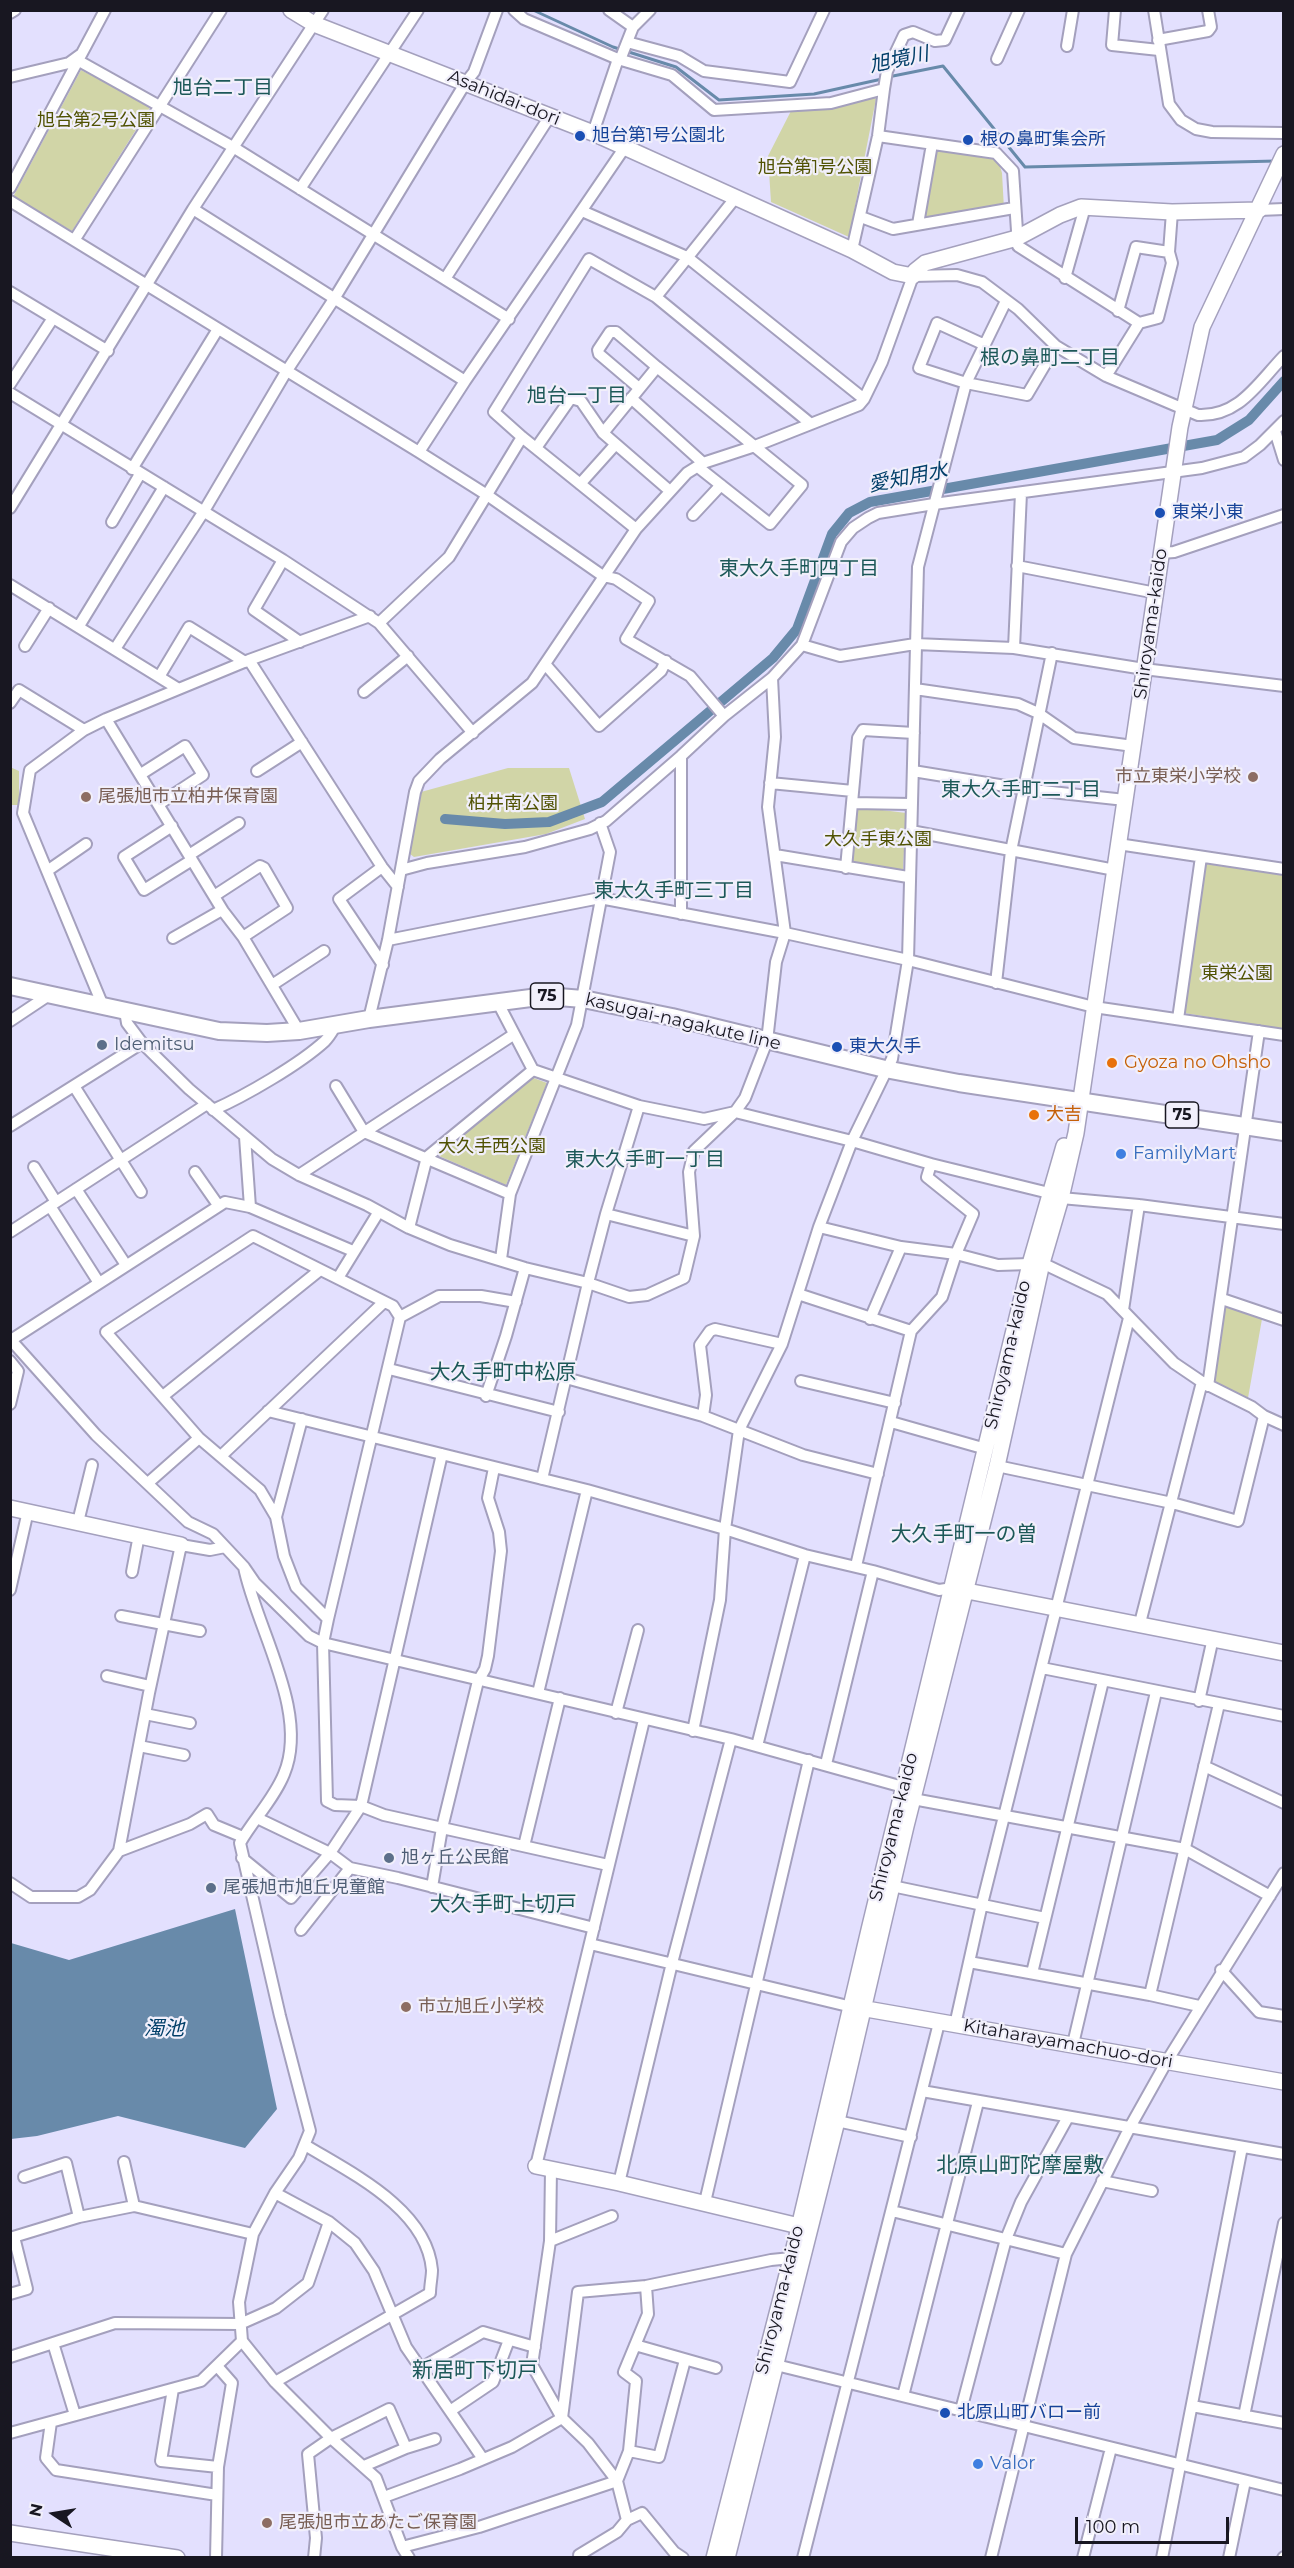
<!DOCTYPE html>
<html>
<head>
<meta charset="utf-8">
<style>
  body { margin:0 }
  #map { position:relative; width:1294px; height:2568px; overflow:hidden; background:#e3e0fe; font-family:Montserrat,sans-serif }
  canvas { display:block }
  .frame { position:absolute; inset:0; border:12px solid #181721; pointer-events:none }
  .north { position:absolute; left:24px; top:2484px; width:60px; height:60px; -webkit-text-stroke:4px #f1effb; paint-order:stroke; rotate:282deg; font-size:16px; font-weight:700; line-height:24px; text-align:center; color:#181721 }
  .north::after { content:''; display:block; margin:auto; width:21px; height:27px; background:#181721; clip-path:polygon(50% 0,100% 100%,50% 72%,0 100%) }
  .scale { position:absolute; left:1075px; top:2517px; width:154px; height:27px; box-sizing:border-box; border:3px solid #181721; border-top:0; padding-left:8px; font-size:18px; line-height:21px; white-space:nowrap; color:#181721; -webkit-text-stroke:4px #f1effb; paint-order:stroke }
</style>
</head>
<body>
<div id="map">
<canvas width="1294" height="2568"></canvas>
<div class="frame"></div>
<div class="north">N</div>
<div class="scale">100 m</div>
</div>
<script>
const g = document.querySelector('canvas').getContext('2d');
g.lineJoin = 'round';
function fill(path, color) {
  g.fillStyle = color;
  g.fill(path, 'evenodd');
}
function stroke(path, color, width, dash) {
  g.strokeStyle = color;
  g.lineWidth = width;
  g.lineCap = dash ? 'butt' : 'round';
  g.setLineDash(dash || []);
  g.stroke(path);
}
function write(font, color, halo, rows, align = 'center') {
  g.font = font + ' Montserrat,"Noto Sans JP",sans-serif';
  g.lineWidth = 4.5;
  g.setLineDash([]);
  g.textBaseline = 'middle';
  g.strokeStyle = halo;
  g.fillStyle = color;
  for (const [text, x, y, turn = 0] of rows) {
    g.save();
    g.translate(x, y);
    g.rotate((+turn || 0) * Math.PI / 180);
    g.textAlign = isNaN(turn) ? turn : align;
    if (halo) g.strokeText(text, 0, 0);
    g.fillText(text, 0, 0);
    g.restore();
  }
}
const green = new Path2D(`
  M81 70 151 106 72 231 13 197Z
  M871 95 876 99 849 237 771 202 768 156 792 109Z
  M931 148 996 153 1002 173 1004 209 923 219Z
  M10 767 19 771V805H11Z
  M508 768H569L585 819 546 834 414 857 410 854 421 792Z
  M858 807 906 813 903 870 849 861Z
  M1206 864 1283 875V1029L1184 1013Z
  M531 1077 547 1083 506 1185 439 1156Z
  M1225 1306 1262 1319 1248 1398 1213 1382Z`);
const water = new Path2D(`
  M235 1909 277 2109 245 2148 118 2116 37 2136 11 2139V1943L69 1960Z`);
const stream = new Path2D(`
  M533 10 613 47 676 67 719 100 814 94 882 79
  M888 77 943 66 1025 167 1276 161`);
const canal = new Path2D(`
  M445 819 505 824 549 822 602 802 773 658 797 629 832 534 849 513 870 502 1217 440 1249 420 1284 381`);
const street = new Path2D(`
  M514 10 524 19 618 59 672 75 714 110 831 103 884 89 878 136 852 250
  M609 10 633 27
  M1115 10 1112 45 1159 50
  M1154 10 1169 104 1181 120 1196 129 1212 132 1284 133
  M10 13 15 10
  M1158 40 1208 31 1211 27 1208 10
  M627 42 679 56 704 71 790 82 824 10
  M1067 46 1073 10
  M997 59 1019 10
  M620 60 633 27 650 10
  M79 61 233 147 509 319
  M10 77 69 63 80 55
  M884 89 887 71 904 35 913 32 935 41 945 40 959 10
  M593 133 618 59
  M878 136 996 153 1013 171 1018 246 1139 323 1158 318 1172 263 1169 252 1172 212
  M10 188 105 10
  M300 189 418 10
  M10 201 419 452 487 495 603 576 616 579 649 601 626 639 690 676 724 716
  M193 209 465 381
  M1259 210 1284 209
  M582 211 687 257 864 399
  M861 217 893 229 1014 208
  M918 224 932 144
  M75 239 221 10
  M1065 278 1085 207
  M445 279 550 116
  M10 292 108 351
  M656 297 736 197
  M1118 311 1136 247 1169 252
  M985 345 937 323 919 368 966 383 1027 395 1056 346
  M1106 376 1139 323
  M10 384 53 318
  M639 388 599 354 598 350 610 332H616L657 367
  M10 393 283 560 379 623 473 733
  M631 398 703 463
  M1275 431 1284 460
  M603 433 657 367 802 485 770 524 698 467
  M536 448 571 398 581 401 603 433 670 491
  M419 452 465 381 625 147
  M132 469 218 329
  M580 484 615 445
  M10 508 193 209 323 10
  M693 515 721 485
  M112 522 140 474
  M636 529 522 437 494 412 589 259 656 297 811 424
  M1161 553 1174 552 1284 515
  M283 560 254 610 300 642
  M1017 566 1156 593
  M10 585 177 688
  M379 623 449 557 522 437
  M79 626 164 487
  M802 645 840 656 915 644 1014 648 1144 669 1284 686
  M25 646 49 608
  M1014 648 1021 493
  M115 649 204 511 286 372 334 299 466 82 474 72 497 10
  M249 660 382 867 398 887
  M545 664 599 726 661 671 666 661
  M159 677 189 627 245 662
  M915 689 1018 704 1038 713 1074 738 1133 746
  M364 692 408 656
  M10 703 19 690 84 730
  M106 719 223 911 243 937 299 1031
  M257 771 302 742
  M913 771 1024 789 1125 800
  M141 774 185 746 203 775 159 804
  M770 783 853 791
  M852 803 911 804
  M172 826 124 857 144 890 192 860
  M911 831 1115 870
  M1118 844 1284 869
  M189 855 239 823
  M775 855 908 877
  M382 867 339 899 383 965
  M846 868 858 738 863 730 914 733
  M401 870 427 863 525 847 590 829 606 821 681 756 724 716 772 678 802 645 841 542 853 528 868 518 878 513 934 504 1202 468 1244 457 1260 445 1284 421
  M47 871 86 844
  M214 896 260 866 264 868 287 908 243 937
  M681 914V756
  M173 938 222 910
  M388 940 600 898 785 933 908 960 1094 1007 1284 1035
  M996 983 1011 851 1052 653
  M272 985 324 951
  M497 1001 533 1070 639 1106 704 1119 735 1112 852 1141 931 1164 1049 1193
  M103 1006 23 813 30 770 84 730 106 719 249 660 370 616
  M125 1011 127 1023 142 1043 189 1089 272 1159 299 1175 367 1205 409 1228 450 1245 525 1268 588 1283 629 1297 647 1295 684 1278 694 1236 689 1172 694 1151 735 1112 745 1098 767 1041 776 962 785 933 768 807 775 737 772 678
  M369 1019 388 940 415 792 419 781 440 759 532 683 636 529 687 473 703 463 755 446 859 405 864 399 882 362 913 276 957 275 982 282 1018 309 1056 346 1106 376 1198 415C1239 417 1258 383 1284 356
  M1178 1019 1201 857
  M10 1021 49 995
  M74 1086 141 1192
  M336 1086 364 1132 510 1194
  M213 1110C245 1096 300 1064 325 1041 330 1036 333 1030 336 1025
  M10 1126 142 1043
  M245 1137 250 1207
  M34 1167 56 1202
  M195 1172 218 1205
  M299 1175 513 1035
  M76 1189 126 1265
  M1061 1198 1139 1205 1284 1224
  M50 1206 99 1283
  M606 1214 694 1236
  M819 1227 901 1247 956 1254 998 1265 1030 1264
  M409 1228 427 1157 533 1070
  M10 1232 207 1104
  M501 1259 510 1194 577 1025 610 852 600 823
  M1042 1263 1107 1294 1174 1363 1202 1382 1252 1407 1264 1416 1284 1425
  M338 1278 378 1213
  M798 1294 911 1331
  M1222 1299 1284 1320
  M1123 1310 1139 1205
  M400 1317 439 1296H481L516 1302
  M870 1319 901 1247
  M10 1339 96 1435 188 1522 213 1534 244 1567 255 1583 309 1636 323 1643 731 1739 903 1787
  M11 1340 225 1202 250 1207 353 1251
  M10 1361 18 1371 10 1404
  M389 1369 559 1412
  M566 1378 703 1416 803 1455 878 1474
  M801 1381 895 1403
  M1208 1386 1259 1031
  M163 1396 320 1270
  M486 1396 506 1336 525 1268
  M268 1411 587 1490 725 1529 805 1555 873 1571 939 1590 953 1588
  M703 1416 706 1395 700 1345 710 1331 715 1329 782 1344
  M891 1422 986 1449
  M221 1456 384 1302
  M997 1466 1172 1503 1238 1521 1264 1416
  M542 1479 588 1283 606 1214 639 1106
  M148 1483 199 1438
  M276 1517 302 1419
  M78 1522 92 1465
  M856 1566 911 1331 942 1297 956 1254 973 1214 927 1177 931 1164
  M244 1567C256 1628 310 1712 284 1774 274 1799 253 1820 240 1843L280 2016 310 2131 299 2158 275 2193 253 2234 239 2302 242 2341 275 2382 331 2438 376 2478 402 2547 409 2558
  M132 1572 139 1535
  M10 1590 28 1511
  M121 1616 200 1631
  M328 1619 296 1587 284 1556 276 1517 260 1490 199 1438 106 1332 253 1236 393 1306 400 1317 328 1619 323 1643 327 1801 335 1805 361 1806 384 1815 608 1865
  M1140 1623 1202 1382
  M1042 1668 1284 1716
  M107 1676 150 1686
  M538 1693 587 1490
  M1199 1701 1213 1638
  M616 1713 638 1630
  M145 1714 190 1723
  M693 1731 720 1600 725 1529 739 1430 782 1344 819 1227 852 1141 892 1059 908 960 918 567 966 383 1006 301
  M139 1746 184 1755
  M757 1746 805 1555
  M826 1764 873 1571
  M1204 1766 1284 1803
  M913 1799 1185 1849 1270 1896
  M257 1818 330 1853 350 1868 398 1878 594 1928
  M524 1846 560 1698
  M119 1851 190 1824 207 1814 214 1825 243 1837
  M242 1858 291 1898 330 1853 361 1806 442 1454
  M10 1883 31 1897H78L90 1890 119 1851 149 1693 181 1545 210 1550 225 1547
  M892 1886 1045 1918
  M432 1887 442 1828 478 1681 485 1669 488 1656 501 1551 499 1532 488 1498 494 1468
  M301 1930 350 1868
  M590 1944 852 2007
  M969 1962 1150 1995 1199 2006
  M1221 1970 1259 2012 1284 2016
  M1032 1973 1103 1681
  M1150 1995 1219 1704
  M955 2025 982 1904 1129 1318
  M1073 2044 1156 1692
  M922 2091 1284 2154
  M837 2121 911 2137
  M124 2162 134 2206
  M536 2166 644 1720
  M551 2169 550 2241 532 2365 562 2418 588 2443 617 2481 627 2520 642 2513 674 2552 683 2558
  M24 2177 66 2163 79 2217
  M1102 2181 1152 2191
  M619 2183 672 1963 731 1739
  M275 2193 329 2222 355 2243 374 2271 406 2347 483 2459
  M705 2202 809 1760
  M892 2211 1066 2254
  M10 2238 79 2217 134 2206 253 2234
  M550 2241 612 2216
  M10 2294 27 2289 14 2237
  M53 2343 75 2415
  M635 2345 716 2368
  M10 2357 115 2323 240 2324 276 2308 308 2283 329 2222
  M776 2365 1284 2490
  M421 2368 483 2332 535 2347
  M275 2382 430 2293C430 2285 432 2277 432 2270 427 2209 351 2173 305 2145
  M173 2389 161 2461 218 2467
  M903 2396 978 2102
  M1192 2406 1284 2423
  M961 2410 1006 2239 1021 2202 1068 2117
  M450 2411 493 2382 509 2340
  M1244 2416 1284 2223
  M562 2418 578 2292 646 2286 771 2260 791 2258
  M51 2422 46 2458 56 2470 217 2495
  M10 2433 201 2381 242 2341
  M629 2451 659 2457 685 2360
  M364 2466 406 2448 435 2439
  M384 2497 460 2469 512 2447 562 2418
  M402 2547 479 2527 617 2481 629 2451 636 2381 624 2372 648 2314 646 2286
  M579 2555 617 2532 627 2520
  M216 2558 218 2467 232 2383 217 2366
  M314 2558 316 2538 308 2454 331 2438 389 2409 406 2448
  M803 2558 939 2023
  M991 2558 1066 2254 1130 2127 1167 2061 1284 1873
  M1083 2558 1111 2448
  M1162 2558 1242 2147
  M1229 2558 1245 2481
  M1283 2558 1284 2557`);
const secondary = new Path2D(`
  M291 10 314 24 593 133 852 250 893 272 913 276 915 271 925 263 1017 238 1060 215 1081 207 1172 212 1259 210
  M10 1508 181 1545
  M957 1589 1284 1653
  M855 2007 1284 2082
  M536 2166 619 2183 799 2226
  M10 2533 177 2558
  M714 2558 796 2240 869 1930 1030 1264 1064 1146
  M727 2558 837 2121 906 1826 997 1466 1042 1263 1061 1198 1076 1133 1180 427 1202 327 1284 154`);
const primary = new Path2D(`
  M10 986 219 1031 267 1033 299 1031 369 1019 546 996 583 999 672 1017 885 1069 959 1083 1284 1132`);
const markers = [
  [580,136,6,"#1a4fb4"],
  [968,140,6,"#1a4fb4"],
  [1160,513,6,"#1a4fb4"],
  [1253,777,6,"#8d6e63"],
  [86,797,6,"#8d6e63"],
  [102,1045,6,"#5c6f8a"],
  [837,1047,6,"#1a4fb4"],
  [1112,1063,6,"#e8710a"],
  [1034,1115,6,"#e8710a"],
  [1121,1154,6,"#3f7fe0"],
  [389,1858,6,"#5c6f8a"],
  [211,1888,6,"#5c6f8a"],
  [406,2007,6,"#8d6e63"],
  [945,2413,6,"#1a4fb4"],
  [978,2464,6,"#3f7fe0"],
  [267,2523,6,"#8d6e63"]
];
const shields = [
  [547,996,33],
  [1182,1115,33]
];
const shieldNames = [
  ["75",547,996],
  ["75",1182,1115]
];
const streetNames = [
  ["Asahidai-dori",504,98,22],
  ["Shiroyama-kaido",1151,624,-82],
  ["kasugai-nagakute line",683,1022,13],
  ["Shiroyama-kaido",1008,1355,-77],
  ["Shiroyama-kaido",894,1827,-76],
  ["Kitaharayamachuo-dori",1068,2044,10],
  ["Shiroyama-kaido",780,2300,-76]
];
const parkNames = [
  ["旭台第2号公園",96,121],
  ["旭台第1号公園",815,168],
  ["柏井南公園",513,804],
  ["大久手東公園",878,840],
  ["東栄公園",1237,974],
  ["大久手西公園",492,1147]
];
const transitNames = [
  ["旭台第1号公園北",592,136],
  ["根の鼻町集会所",980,140],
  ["東栄小東",1172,513],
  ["東大久手",849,1047],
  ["北原山町バロー前",957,2413]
];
const educationNames = [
  ["市立東栄小学校",1241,777,"right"],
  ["尾張旭市立柏井保育園",98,797],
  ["市立旭丘小学校",418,2007],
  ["尾張旭市立あたご保育園",279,2523]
];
const serviceNames = [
  ["Idemitsu",114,1045],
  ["旭ヶ丘公民館",401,1858],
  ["尾張旭市旭丘児童館",223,1888]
];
const foodNames = [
  ["Gyoza no Ohsho",1124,1063],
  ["大吉",1046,1115]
];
const shopNames = [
  ["FamilyMart",1133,1154],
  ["Valor",990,2464]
];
const waterNames = [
  ["旭境川",899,60,-12],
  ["愛知用水",908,478,-11],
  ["濁池",164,2029]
];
const neighbourhoodNames = [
  ["旭台二丁目",223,88],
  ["根の鼻町二丁目",1050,358],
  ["旭台一丁目",577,396],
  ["東大久手町四丁目",799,569],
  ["東大久手町二丁目",1021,790],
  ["東大久手町三丁目",674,891],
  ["東大久手町一丁目",645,1160]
];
const quarterNames = [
  ["大久手町中松原",503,1373],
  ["大久手町一の曽",964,1535],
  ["大久手町上切戸",503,1905],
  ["北原山町陀摩屋敷",1020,2166],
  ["新居町下切戸",475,2371]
];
fill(green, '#d1d5a7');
fill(water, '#688aaa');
stroke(stream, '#688aaa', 3);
stroke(canal, '#688aaa', 10);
stroke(street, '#a4a0bd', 14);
stroke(secondary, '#a4a0bd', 18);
stroke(primary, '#a4a0bd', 20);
stroke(street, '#fff', 10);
stroke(secondary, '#fff', 15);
stroke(primary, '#fff', 16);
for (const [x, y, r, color] of markers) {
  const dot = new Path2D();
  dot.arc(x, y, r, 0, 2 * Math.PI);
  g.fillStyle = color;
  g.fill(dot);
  stroke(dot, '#f1effb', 2);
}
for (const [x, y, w] of shields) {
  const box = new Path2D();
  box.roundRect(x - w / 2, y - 13, w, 26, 4.5);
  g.fillStyle = '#f1effb';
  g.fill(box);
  stroke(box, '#181721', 1.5);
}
write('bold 16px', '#181721', null, shieldNames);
write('18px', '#181721', '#f1effb', streetNames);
write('18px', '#505203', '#f1effb', parkNames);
write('18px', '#164399', '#f1effb', transitNames, 'left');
write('18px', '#785e54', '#f1effb', educationNames, 'left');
write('18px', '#4e5e75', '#f1effb', serviceNames, 'left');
write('18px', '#c56008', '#f1effb', foodNames, 'left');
write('18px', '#366cbe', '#f1effb', shopNames, 'left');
write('italic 20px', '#023f69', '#f1effb', waterNames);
write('20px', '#1c5858', '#f1effb', neighbourhoodNames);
write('21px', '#1c5858', '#f1effb', quarterNames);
</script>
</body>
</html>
